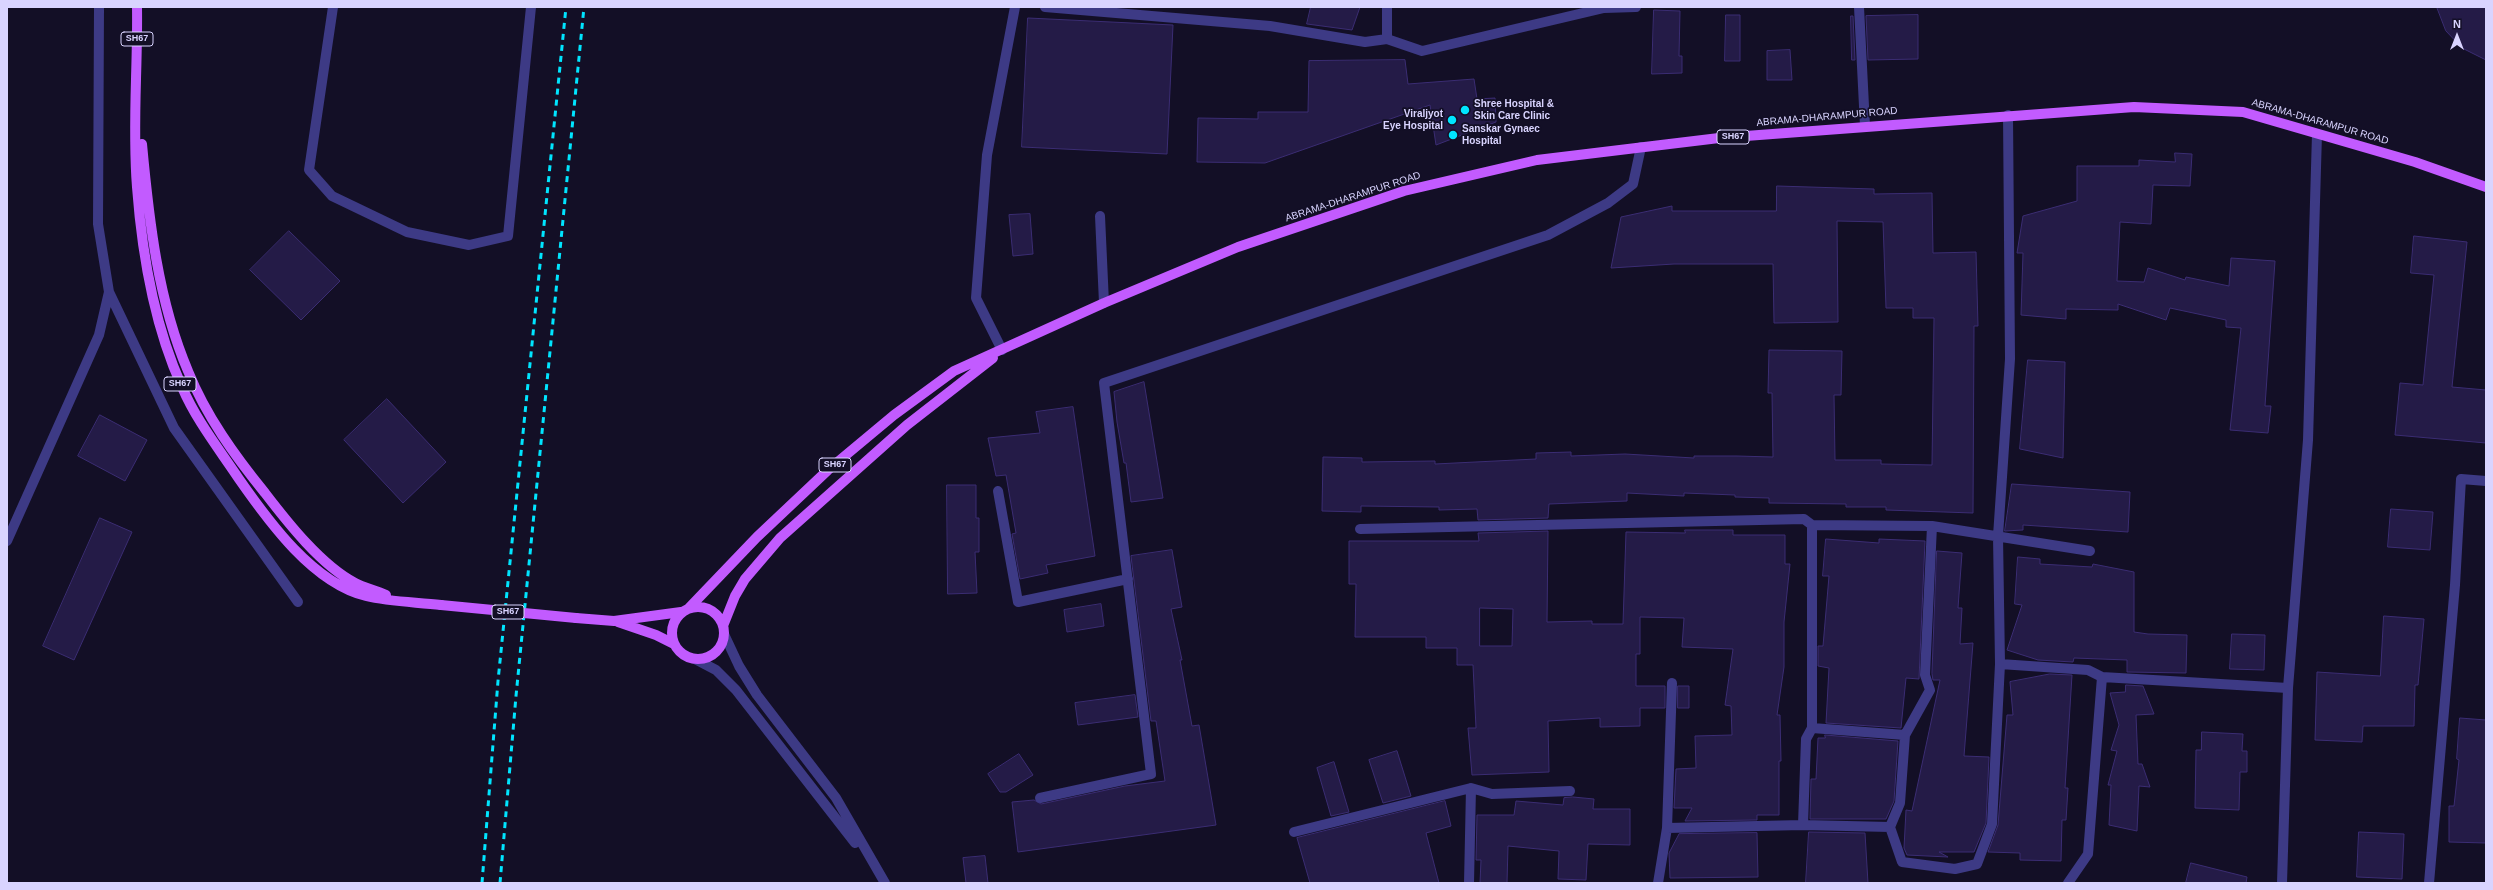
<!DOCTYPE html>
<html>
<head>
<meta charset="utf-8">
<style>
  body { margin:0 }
  #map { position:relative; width:2493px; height:890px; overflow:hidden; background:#130f26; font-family:Arial,sans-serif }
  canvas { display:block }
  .frame { position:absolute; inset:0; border:8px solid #d9d4ff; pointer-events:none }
  .north { position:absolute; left:2437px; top:16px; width:40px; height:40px; -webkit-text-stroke:3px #130f26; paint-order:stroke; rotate:0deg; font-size:11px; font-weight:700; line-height:16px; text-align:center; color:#d9d4ff }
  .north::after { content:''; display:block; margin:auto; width:14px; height:18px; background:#d9d4ff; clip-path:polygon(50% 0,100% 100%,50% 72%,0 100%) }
</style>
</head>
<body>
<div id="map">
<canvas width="2493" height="890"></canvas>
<div class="frame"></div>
<div class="north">N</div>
</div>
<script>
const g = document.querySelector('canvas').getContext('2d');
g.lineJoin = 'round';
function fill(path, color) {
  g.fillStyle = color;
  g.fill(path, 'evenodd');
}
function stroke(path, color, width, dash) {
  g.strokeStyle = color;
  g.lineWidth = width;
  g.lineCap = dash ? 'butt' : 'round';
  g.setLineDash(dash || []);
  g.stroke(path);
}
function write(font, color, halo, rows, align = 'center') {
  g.font = font + ' Arial,sans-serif';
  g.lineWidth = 3.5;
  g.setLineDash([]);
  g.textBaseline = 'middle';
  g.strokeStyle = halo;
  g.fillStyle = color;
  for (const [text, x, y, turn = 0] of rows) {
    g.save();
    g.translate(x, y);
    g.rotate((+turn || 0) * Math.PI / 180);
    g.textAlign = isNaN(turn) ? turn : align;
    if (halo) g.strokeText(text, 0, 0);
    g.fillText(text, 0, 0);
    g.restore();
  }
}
const building = new Path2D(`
  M1311 7H1360L1352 30 1307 24Z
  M2437 7H2486V60L2462 48 2446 31Z
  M1654 10 1680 11 1679 56H1682V73L1652 74Z
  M1726 15H1740V61H1725Z
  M1918 15V59L1868 60 1866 16Z
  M1851 16H1853L1855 60H1852Z
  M1028 18 1173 25 1167 154 1022 147Z
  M1790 50 1792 80H1767V51Z
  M1405 60 1408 84 1474 79 1477 99 1495 98 1496 122 1436 145 1430 105 1265 163 1197 162 1198 118 1258 119V112H1308L1309 61Z
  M2175 153 2192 154 2190 186 2153 185 2151 224 2120 222 2117 281 2144 282 2148 268 2185 280 2186 277 2229 286 2231 258 2275 261 2265 406H2271L2268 433 2230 430 2241 328 2226 327V320L2170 308 2166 320 2118 304V310L2066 309V319L2021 315 2023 253H2017L2023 216 2077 201V166H2139V160L2175 162Z
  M1777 186 1874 189V194L1932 193 1933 253 1976 252 1978 326H1974L1973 513 1886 510V507H1846V504L1769 503V498L1735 497V495L1684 493V496L1627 493V501L1549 504 1548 518 1478 520 1477 509 1439 510V507L1361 506V512L1322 511 1323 457 1362 458V462L1435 461V464L1536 459V453L1571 452V456L1625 454 1694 458V456H1737L1773 457 1772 393H1768L1769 350 1842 351 1841 395H1834L1835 460H1881V464L1932 465 1934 318H1913V308H1886L1883 222 1837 221 1838 322 1774 323 1773 264H1674L1611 268 1621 217 1672 206V211H1776Z
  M1030 214 1033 254 1013 256 1009 215Z
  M289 231 340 281 301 320 250 270Z
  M2414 236 2467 242 2452 387 2486 390V443L2395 435 2400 383 2423 385 2434 275 2411 273Z
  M2028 360 2065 362 2063 458 2020 449Z
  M1144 382 1163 498 1131 502 1126 463H1124L1117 422 1114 392Z
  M387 399 446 462 403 503 344 440Z
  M1073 407 1095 556 1046 565 1048 573 1020 579 1012 534 1016 533 1006 475 996 476 988 438 1040 433 1036 412Z
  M100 415 147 440 125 481 78 456Z
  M2012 484 2130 492 2128 532 2023 525V530L2005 531Z
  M947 485H976V518H979V552H975L977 593 948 594Z
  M2391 509 2433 512 2430 550 2388 547Z
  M100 518 132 532 74 660 43 646Z
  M1685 530H1733V535H1785V564H1790L1784 622V667L1777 715H1780L1781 761H1779V815H1757V820L1685 821 1692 808H1674L1676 769 1696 768 1695 736 1732 735 1731 706 1725 705 1733 649 1682 647 1684 618 1640 617V654H1636V686H1665V708H1640V726L1600 727V718L1548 721 1549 772 1472 775 1468 728H1476L1473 665H1457V648H1426V637H1355L1356 584H1349V541H1479L1478 533 1548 531 1547 622 1592 621V624H1623L1626 532 1685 533ZM1480 608 1513 609 1512 646H1480Z
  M1826 539 1879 543V539L1925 541 1919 679 1906 678 1901 728 1826 723 1829 668 1818 666V646H1823L1829 576H1823Z
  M1172 550 1182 607 1171 609 1182 660H1180L1192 726 1199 725 1216 825 1018 852 1012 802 1034 800 1041 804 1125 786 1165 781 1156 721H1151L1131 556Z
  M1937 551 1962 553 1958 608H1962L1960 644 1973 643 1964 756 1989 757 1986 823 1974 852H1939L1948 857 1907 855 1904 848 1906 810 1912 811 1940 680H1933L1932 674Z
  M2018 557 2040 559V564L2092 567 2093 564 2134 572V632L2148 634 2187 635 2186 673 2127 672V660L2074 658 2073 662 2038 660 2007 650 2022 605 2015 604Z
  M1101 604 1104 626 1067 632 1064 610Z
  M2384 616 2424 619 2418 685H2415L2414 726H2363L2362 742 2315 740 2317 672 2380 676Z
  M2232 634 2265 635 2264 670 2230 669Z
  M2050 674 2072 675 2065 788H2068L2066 820H2062L2061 861 2020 860V853L1988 852 1998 825 2007 715H2013L2010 682Z
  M2126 685 2143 686 2154 714 2136 715 2138 764H2142L2150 787 2139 786 2137 831 2109 825 2111 785H2108L2117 751 2111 750 2119 725 2110 693 2125 692Z
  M1678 686H1689V708H1678Z
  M1135 695 1138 717 1078 725 1075 703Z
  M2460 718 2486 720V843L2449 842V806H2454L2459 760 2457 759Z
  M2202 732 2243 734 2242 751H2247V772H2240L2239 810 2195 808 2196 750H2201Z
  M1825 735 1898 741 1894 801 1886 819H1810L1811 779H1816L1818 738H1825Z
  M1397 751 1411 796 1383 803 1369 760Z
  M1019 754 1033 775 1006 792H1000L988 774Z
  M1334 762 1349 812 1331 816 1317 768Z
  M1573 797 1594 799 1593 809H1630V845L1588 844 1586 880 1558 879 1559 851 1508 846 1507 883H1480L1481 860H1476L1477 815H1514L1516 801 1563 805 1564 798Z
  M1445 801 1451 826 1426 833 1439 883H1310L1297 838Z
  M1809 832 1865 833 1868 883H1806Z
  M2359 832 2404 834 2402 879 2357 877Z
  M1757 833 1758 877 1670 878 1669 853 1679 834Z
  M985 856 988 883H966L963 858Z
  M2191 863 2247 877 2246 883H2186Z`);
const minor = new Path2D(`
  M99 7 98 224 109 292 174 428 298 602
  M333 7 309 170 332 196 407 232 469 245 508 236 531 7
  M1045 7 1270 26 1365 42 1387 39 1422 51 1604 8 1636 7
  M1859 7 1865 126
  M1387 39V7
  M1100 216 1104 303
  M998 491 1018 602 1128 579
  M1932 526 1925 675 1930 690 1905 735 1900 803 1890 827 1902 862 1955 869 1977 864 1992 824 2000 664 1998 536 2010 359 2008 115
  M1360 529 1804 519 1812 525 1932 526 2090 551
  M7 541 99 335 109 292
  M2000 664 2088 670 2102 677 2288 688
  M1812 728 1905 735
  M1040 798 1151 774 1104 383 1548 235 1608 203 1633 184 1641 147
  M1803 825 1806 739 1812 728V525
  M1667 828 1803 825 1890 827
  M1294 832 1471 788 1492 794 1570 791
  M1469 883 1471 788
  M1658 883 1667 828 1672 683
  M2068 883 2088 854 2102 677
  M2282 883 2288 688 2308 440 2317 134
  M2429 883 2455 585 2461 479 2486 481`);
const tertiary = new Path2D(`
  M1002 350 976 298 987 155 1015 7
  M724 634 739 666 757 695 836 798 885 883
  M695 659 716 670 736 690 855 843`);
const primary = new Path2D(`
  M137 7C138 67 132 127 137 187 142 255 154 325 182 387 196 420 219 449 239 479 269 522 313 583 366 596 390 602 416 602 441 605
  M142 144C149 220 158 301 188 371 206 416 235 456 265 493 288 523 321 565 355 583 364 588 376 590 386 595
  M672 633a26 26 0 1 1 52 0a26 26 0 1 1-52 0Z
  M689 608 757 537 828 470 894 415 954 371 1104 303 1238 247 1404 191 1537 160 1719 138 2134 107 2243 112 2415 162 2486 187
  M576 618 614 621 681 612
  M618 622 656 635 674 644
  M723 626 735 596 745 579 780 538 907 425 993 358`);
const rail = new Path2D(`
  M482 883 498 681 566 7
  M500 883 516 696 584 7`);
const primaryBridge = new Path2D(`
  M441 605 576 618`);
const markers = [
  [1465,110,5,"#00e5ff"],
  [1452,120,5,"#00e5ff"],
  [1453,135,5,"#00e5ff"]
];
const shields = [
  [137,39,32],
  [1733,137,32],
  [180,384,32],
  [835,465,32],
  [508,612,32]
];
const shieldNames = [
  ["SH67",137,39],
  ["SH67",1733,137],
  ["SH67",180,384],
  ["SH67",835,465],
  ["SH67",508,612]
];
const poiNames = [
  ["Shree Hospital &",1474,104],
  ["Skin Care Clinic",1474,116],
  ["Viraljyot",1443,114,"right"],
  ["Eye Hospital",1443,126,"right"],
  ["Sanskar Gynaec",1462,129],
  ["Hospital",1462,141]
];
const streetNames = [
  ["ABRAMA-DHARAMPUR ROAD",1827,117,-5],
  ["ABRAMA-DHARAMPUR ROAD",2320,122,16],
  ["ABRAMA-DHARAMPUR ROAD",1353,197,-18]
];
fill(building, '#241b47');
stroke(building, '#3b2d73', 1);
stroke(minor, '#3d3a85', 10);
stroke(tertiary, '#3d3a85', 10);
stroke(primary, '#c25bff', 10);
stroke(rail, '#00e5ff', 3, [6, 5]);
stroke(primaryBridge, '#c25bff', 10);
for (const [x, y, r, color] of markers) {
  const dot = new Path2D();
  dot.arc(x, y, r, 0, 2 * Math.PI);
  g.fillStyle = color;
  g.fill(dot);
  stroke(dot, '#130f26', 1.5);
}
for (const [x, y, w] of shields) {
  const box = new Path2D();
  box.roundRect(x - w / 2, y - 7, w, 14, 3);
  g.fillStyle = '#130f26';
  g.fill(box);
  stroke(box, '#d9d4ff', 1);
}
write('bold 9px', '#d9d4ff', null, shieldNames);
write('bold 10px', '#d9d4ff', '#130f26', poiNames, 'left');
write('10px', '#d9d4ff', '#130f26', streetNames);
</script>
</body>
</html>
